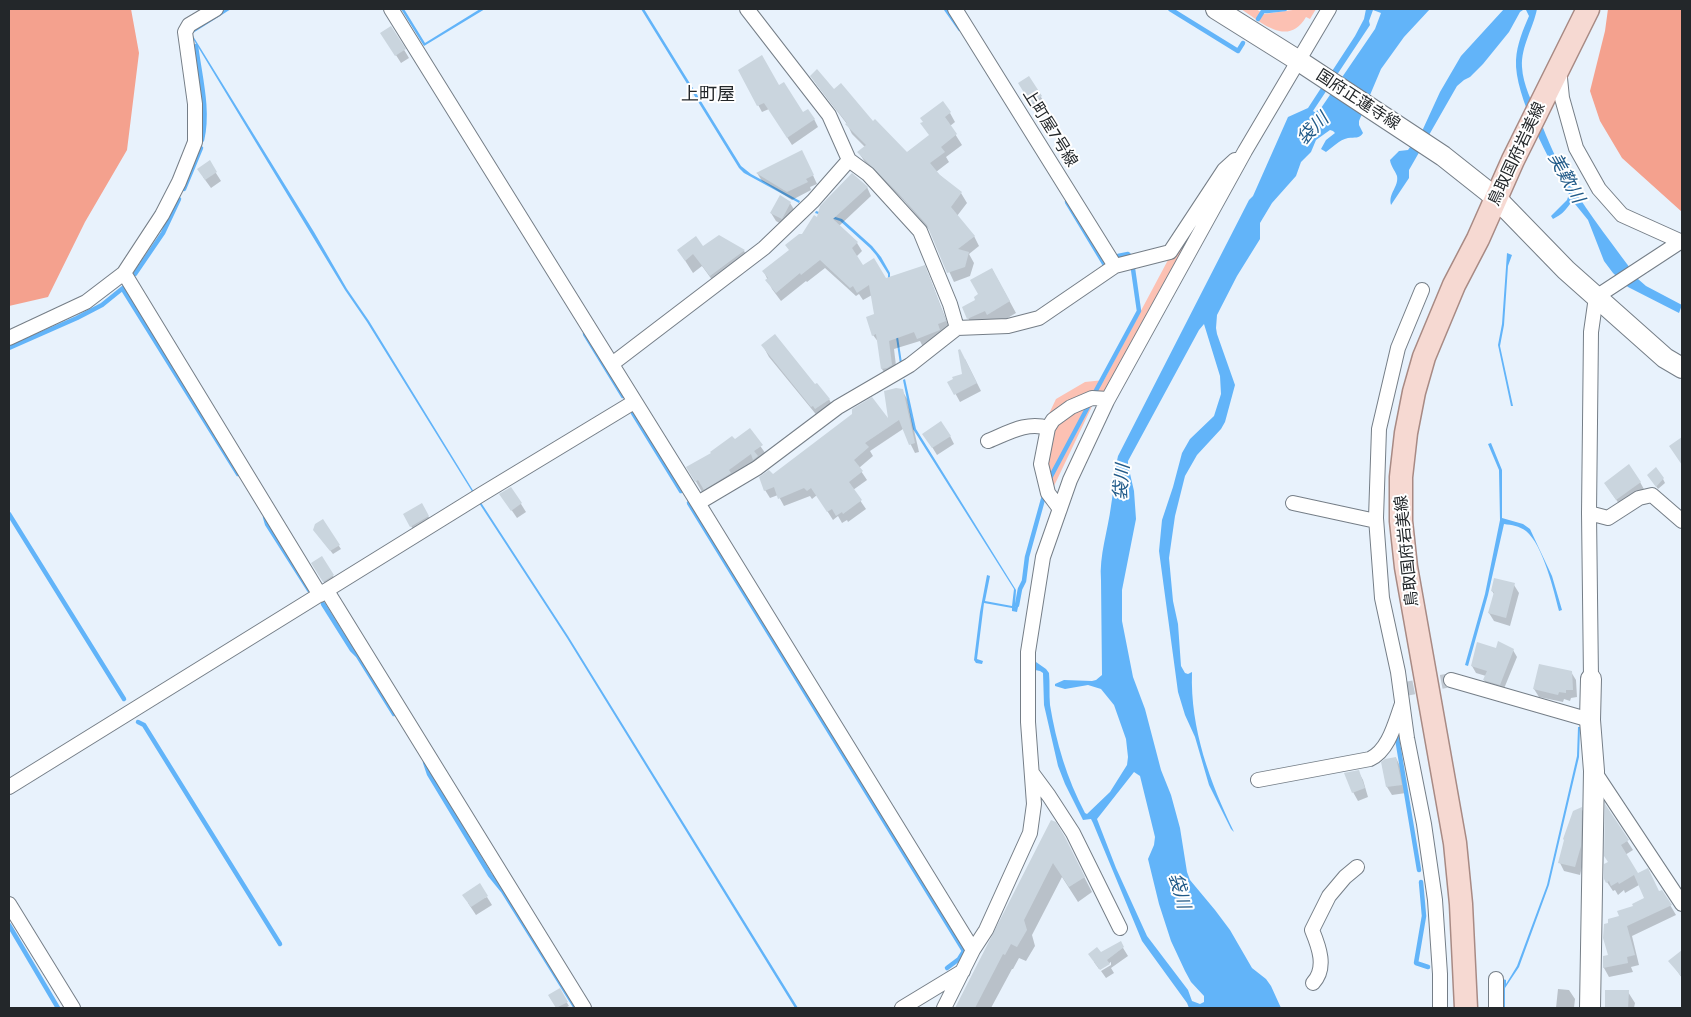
<!DOCTYPE html>
<html>
<head>
<meta charset="utf-8">
<style>
  body { margin:0 }
  #map { position:relative; width:1691px; height:1017px; overflow:hidden; background:#e8f2fc; font-family:Cabin,sans-serif }
  canvas { display:block }
  .frame { position:absolute; inset:0; border:10px solid #23272a; pointer-events:none }
</style>
</head>
<body>
<div id="map">
<canvas width="1691" height="1017"></canvas>
<div class="frame"></div>
</div>
<script>
const g = document.querySelector('canvas').getContext('2d');
g.lineJoin = 'round';
function fill(path, color) {
  g.fillStyle = color;
  g.fill(path, 'evenodd');
}
function stroke(path, color, width, dash) {
  g.strokeStyle = color;
  g.lineWidth = width;
  g.lineCap = dash ? 'butt' : 'round';
  g.setLineDash(dash || []);
  g.stroke(path);
}
function write(font, color, halo, rows, align = 'center') {
  g.font = font + ' Cabin,"Noto Sans JP",sans-serif';
  g.lineWidth = 4;
  g.setLineDash([]);
  g.textBaseline = 'middle';
  g.strokeStyle = halo;
  g.fillStyle = color;
  for (const [text, x, y, turn = 0] of rows) {
    g.save();
    g.translate(x, y);
    g.rotate((+turn || 0) * Math.PI / 180);
    g.textAlign = isNaN(turn) ? turn : align;
    if (halo) g.strokeText(text, 0, 0);
    g.fillText(text, 0, 0);
    g.restore();
  }
}
const green = new Path2D(`
  M1241 9H1256L1264 14 1300 9H1316L1310 19 1306 17C1288 48 1261 22 1241 9Z
  M1228 174 1149 317 1141 324 1121 362 1119 375 1108 394 1046 420 1056 399 1085 382 1104 380 1168 260 1177 254Z
  M1094 402 1054 486 1050 487 1044 463 1051 430 1070 412Z`);
const forest = new Path2D(`
  M9 9H131L139 53 127 150 85 222 48 297 9 306Z
  M1608 9H1682V212L1622 158 1600 121 1590 91 1605 31Z`);
const water = new Path2D(`
  M226 9H231L193 33V36L314 232 347 289 369 321 474 492 473 493 367 322 345 290 192 37 191 31Z
  M401 9H404L425 43 480 9H485L424 46Z
  M641 9H644L741 166 751 174 800 201 799 203 744 173 739 168Z
  M1366 9H1430L1404 37 1381 69 1359 121V125L1363 133C1359 139 1355 137 1348 138 1339 140 1333 147 1326 152L1321 149 1326 140 1335 133 1333 131 1330 130 1316 140 1311 152 1301 162 1296 176 1272 203 1260 223V239L1237 276 1217 315 1216 328 1217 334 1235 385 1225 422 1221 429 1197 455 1185 476 1175 516 1169 558 1173 601 1178 624 1181 666 1185 673 1188 674 1192 672C1190 729 1210 782 1234 832L1231 829 1209 785 1195 737 1185 715 1178 692 1159 551 1162 520 1173 487 1182 453 1190 439 1214 416 1221 394 1220 376 1204 324 1199 330 1128 461V465L1134 491 1136 519 1122 590V621L1133 677 1145 709 1161 770 1171 795 1180 828 1187 872 1190 880 1215 910 1230 930 1252 968 1266 979 1271 986 1281 1008H1189L1187 1003 1142 941 1093 823 1091 819 1083 820 1065 784 1058 766 1044 705 1043 673 1040 671 1035 670 1036 662 1046 669 1049 673C1050 684 1049 694 1050 705 1056 742 1067 779 1085 813L1087 814 1110 792 1127 765 1128 757 1126 739 1114 705 1101 689 1088 685 1065 689 1055 686V684L1064 680 1092 681 1096 680 1102 675 1101 580C1099 556 1108 530 1111 506 1114 489 1114 473 1118 456L1249 200 1253 196 1288 117 1308 108 1355 36 1364 19ZM1373 10 1381 13 1375 29 1319 111 1317 110 1316 113 1313 111 1370 25 1369 21ZM1134 772 1140 776 1155 837 1154 845 1148 859 1159 904 1171 941 1185 971 1191 982 1204 996V1002L1200 1004 1192 1001 1188 990 1147 936 1116 868 1097 819Z
  M1504 9H1537C1533 29 1521 46 1522 67 1523 85 1532 102 1539 118 1548 140 1557 163 1570 183 1590 216 1615 247 1638 279L1646 286 1682 305 1679 313 1628 287 1613 273 1604 261 1588 220 1575 204H1570C1564 212 1562 214 1553 219L1551 216 1567 200 1569 194C1550 163 1514 95 1516 60 1517 44 1523 30 1529 16L1526 10H1523L1520 12 1509 32 1483 64 1470 77 1464 80 1457 86 1409 170V178L1391 205C1388 193 1399 187 1397 176 1395 170 1391 167 1390 160L1399 151 1408 150 1423 129 1440 92 1461 56Z
  M816 211 842 219 872 246 881 257 890 273V285L902 363 900 364 888 284V274L876 255 870 248 840 221 815 213Z
  M1507 253 1512 255 1508 266 1504 325 1500 346 1513 406H1511L1498 345 1502 324Z
  M905 379 916 429 1016 590 1015 606 1018 607 1017 612 1012 611V608L984 603 977 659 983 661 982 664 976 663 974 660 980 612 987 575 990 576 985 601 1012 606 1014 589 913 429 903 380Z
  M1491 443 1502 470V518L1523 524 1530 529 1552 576 1562 610 1559 611C1554 591 1543 545 1526 531 1519 526 1512 525 1504 524L1488 595 1468 666 1465 665 1485 594 1500 520 1499 470 1488 444Z
  M480 501 568 636 798 1008H795L567 638 479 503Z
  M1578 727H1580L1579 757 1549 885 1519 967 1505 988V1008H1503V979L1506 980V984L1517 966 1547 885 1577 756Z`);
const shadow = new Path2D(`
  M391 28 409 58 401 63 387 41Z
  M739 70 779 87 803 114 814 119 818 127 792 145 769 109 762 112Z
  M811 76 834 91 873 123 906 153 930 136 922 123 950 113 955 122 950 126 962 145 946 157 949 162 936 172 961 193 967 203 957 216 974 236 979 246 969 254 974 263 970 276 954 282 931 232 905 202 865 162 859 153 865 147 852 134 847 124 817 85Z
  M1029 78 1046 105 1036 111 1024 92Z
  M806 160 817 184 810 187 811 190 792 200 762 181 757 173Z
  M209 162 221 181 211 188 203 177Z
  M867 187 871 196 839 226 857 243 862 251 856 257 862 267 886 279 924 267 929 276 950 330 923 347 920 341 894 349 897 374 887 377 882 369 879 343 873 335 876 315 872 295 863 300 859 294 856 296 825 268 807 282 806 281 781 301 772 289 764 272 790 251 817 218Z
  M790 203 795 211 786 227 776 221 771 213Z
  M719 236 744 251 752 263 718 288 702 266 693 273 679 251 703 248Z
  M992 269 1016 313 994 326 975 330 968 318Z
  M763 346 815 386 829 399 835 411 819 418 769 357Z
  M965 359 981 391 960 402 949 382 963 375Z
  M902 390 907 399 919 452 915 453 903 429 870 451 873 456 859 468 867 480 853 490 866 509 848 522 847 520 842 523 838 516 833 520 817 495 812 499 810 496 784 506 778 495 770 498 765 490 772 476 890 422Z
  M749 430 768 457 711 500 705 490 702 492 688 468 735 441Z
  M950 436 954 444 937 455 929 442Z
  M1651 479H1663L1665 483 1658 489Z
  M1640 482 1645 491 1622 508 1610 491Z
  M511 488 526 512 517 518 506 502Z
  M422 505 433 525 416 535 405 515Z
  M322 521 341 549 333 554 317 534Z
  M322 558 338 584 329 590 317 572Z
  M1514 585 1519 593 1510 626 1494 621 1489 613 1494 594 1492 591Z
  M1497 649 1513 650 1517 657 1503 691 1488 687 1484 680 1486 676 1476 673 1472 666Z
  M1571 672 1576 680 1577 697 1571 698 1570 701 1564 699 1563 702 1539 697 1534 689Z
  M1396 758 1400 766 1406 793 1392 795 1387 787 1383 763Z
  M1358 771 1363 780 1368 797 1358 801 1353 792Z
  M1581 808 1586 816 1585 855 1580 875 1564 871 1560 863Z
  M1606 808 1633 850 1625 855 1638 874 1659 892 1662 891 1676 915 1632 936 1639 965 1631 967 1633 972 1609 977 1604 968V957L1609 956 1620 917 1646 899 1639 885 1625 893 1624 890 1618 895 1615 890 1613 891 1605 879 1609 862Z
  M1051 822 1064 838 1092 892 1078 902 1062 877 1032 935 1035 946 1026 961 1019 958 1013 969H1012L991 1008H956Z
  M487 897 492 905 476 915 468 903Z
  M1120 943 1128 956 1111 968 1114 973 1106 978 1101 971 1111 965V962L1099 969 1094 962 1101 953Z
  M1682 951V978L1670 961Z
  M1558 989 1569 990 1575 999 1574 1008H1556Z
  M559 990 569 1006 565 1008H557L549 996Z
  M1607 991 1628 992 1635 1003 1634 1008H1606Z`);
const stream = new Path2D(`
  M946 9 960 29
  M1170 9 1238 51 1243 43
  M1258 19 1263 11H1267L1285 9
  M196 46C200 77 209 110 202 140
  M184 189 201 148
  M1067 202 1105 265
  M1118 256 1128 254 1129 255
  M135 274 163 233 179 199
  M124 291 238 474
  M585 334 623 396
  M9 348 77 318 102 305 123 288
  M1093 396 1139 311 1133 269
  M633 413 681 491
  M1049 480 1090 403
  M689 503 964 951 959 959 947 968
  M9 514 124 699
  M265 517 267 524 309 590
  M323 604 352 650 358 656 394 714
  M1017 605 1020 589 1024 581 1027 557 1045 492
  M138 722 144 725 280 944
  M1397 738 1419 870
  M425 762 429 774 490 875 503 891 576 1008
  M1421 882 1424 916 1416 963 1428 967
  M9 925 58 1008`);
const building = new Path2D(`
  M391 26 406 49 395 56 380 33Z
  M762 55 779 85 784 82 803 112 808 109 815 119 787 138 764 103 757 106 738 70Z
  M817 69 834 89 841 83 873 121 875 119 907 152 929 135 920 123 923 122 920 118 943 101 951 112 945 117 957 134 941 147 945 152 930 163 940 175 962 192 951 207 975 236 958 249 969 252 965 267 947 273 927 225 898 193 857 152 866 145 845 124 847 123 810 76Z
  M1029 76 1042 96 1031 104 1018 83Z
  M802 150 814 175 806 179 808 182 787 192 756 173Z
  M210 160 217 172 205 180 197 169Z
  M852 173 868 187 833 219 858 242 852 248 863 265 874 258 886 278 925 265 946 321 938 324 940 330 917 339 914 332 889 341 892 365 887 368 881 369 876 334 872 336 866 317 874 314 869 285 857 293 853 286 850 288 820 260 801 275 800 273 776 293 765 280 768 278 762 271 789 250 785 245 799 234H802L814 215 817 217 820 206Z
  M780 195 791 202 782 219 770 213Z
  M719 235 745 250 710 276 693 254 685 261 677 250 696 236 703 246Z
  M992 268 1010 301 987 315 985 311 967 319 962 307 975 300 974 297 978 294 970 280Z
  M775 334 815 384 817 383 830 399 815 409 813 406 811 407 761 345Z
  M960 349 977 383 954 395 947 382 953 379 952 377 962 374 958 350Z
  M896 388 903 389 915 443 909 445 899 420 865 443 869 447 854 460 863 471 849 482 862 500 843 514 842 512 836 516 832 509 827 512 811 488 807 491 804 488 778 499 774 487 764 491 759 477 769 470 773 474 852 414V409L872 397 888 418 884 391Z
  M941 421 951 436 932 448 922 434Z
  M750 428 763 445 754 451 758 456 753 460 751 454 729 470 731 473 704 490 698 480 695 482 686 467 711 453 710 452 732 436 735 439Z
  M1682 437V465L1669 446Z
  M1629 464 1641 482 1616 500 1604 483Z
  M1656 467 1664 478 1656 487 1647 475Z
  M511 487 522 503 511 511 499 494Z
  M422 503 429 516 410 527 403 514Z
  M323 519 340 545 330 551 313 530 315 524Z
  M322 556 334 575 323 582 311 563Z
  M1494 578 1515 583 1506 618 1488 613 1494 592 1491 591Z
  M1498 641 1514 649 1500 685 1483 680 1487 671 1471 666 1477 642 1496 648Z
  M1539 664 1572 671 1573 690H1566V693L1559 692 1558 695 1533 689Z
  M1396 757 1402 785 1386 787 1381 762 1385 759Z
  M1359 770 1365 788 1352 793 1344 773Z
  M1605 804 1629 840 1621 845 1638 873 1648 868 1659 891 1662 890 1672 905 1627 926 1635 955 1627 957 1628 963 1603 968V956L1608 955 1603 938 1604 924 1608 923V919L1619 916 1617 911 1633 906 1632 904 1644 898 1634 875 1619 884 1618 882 1611 886 1609 881 1606 883 1604 879V864L1608 862 1604 856Z
  M1582 807 1581 846 1575 867 1558 863 1564 840 1563 839 1573 811Z
  M1051 820 1056 822 1065 837 1085 877 1069 887 1053 863 1024 920 1027 930 1017 947 1011 944 1005 955 1003 954 975 1008H955Z
  M480 883 488 896 471 907 462 895Z
  M1121 941 1124 947 1107 960 1110 964 1100 970 1088 954 1097 947 1101 952Z
  M1682 950V977L1668 961Z
  M560 988 568 1002 556 1008 548 995Z
  M1605 990H1629L1628 1008H1605Z`);
const streetTunnel = new Path2D(`
  M1400 690 1451 680`);
const street = new Path2D(`
  M391 9 698 503 973 950
  M747 9 829 115 849 160 868 174 920 231 950 304 957 328
  M955 9 1115 266
  M1556 73 1560 78 1562 98 1576 148 1599 189 1622 215 1682 242
  M124 273 320 595
  M1422 290 1398 348 1379 429 1376 518 1382 598 1398 672 1407 738 1424 824 1435 900 1440 974V1008
  M9 338 86 302 124 273 162 215 179 182 195 142V104L185 32 189 25 216 9
  M612 364 764 248 813 201 849 160
  M988 441C1008 433 1027 421 1048 428
  M698 503 757 468 838 407 910 365 957 328 1008 326 1039 318 1115 266 1170 252 1224 170 1235 160
  M1293 503 1376 521
  M1060 509 1048 493 1041 464 1048 428 1053 420 1071 407 1092 398 1108 399
  M1589 513 1608 518 1639 498 1652 495 1682 521
  M327 591 584 1008
  M1591 679 1589 513 1591 332 1596 297 1680 242
  M1451 680 1590 720
  M1594 771 1682 904
  M1032 773 1049 796 1073 833 1120 928
  M1258 780 1370 759C1389 750 1395 723 1402 704
  M9 787 482 494 634 402
  M9 904 73 1008
  M1313 983C1327 968 1319 947 1312 930L1329 896 1345 877 1357 867
  M902 1008 963 971
  M944 1008 973 950 986 930 1030 833 1034 804 1028 722V652L1043 557 1070 480 1107 401 1245 151 1329 9
  M1496 1008V979`);
const secondary = new Path2D(`
  M1216 9 1299 61 1443 156 1496 198 1566 270 1665 358 1682 368
  M1590 1008 1594 771 1590 720 1591 679`);
const primary = new Path2D(`
  M1466 1008 1461 904 1455 843 1406 567 1401 521V477L1406 433 1414 392 1424 357 1454 285 1478 239 1513 160 1588 9`);
const streetNames = [
  ["国府正蓮寺線",1358,100,33],
  ["上町屋7号線",1050,128,58],
  ["鳥取国府岩美線",1517,154,-65],
  ["鳥取国府岩美線",1407,551,-96]
];
const neighbourhoodNames = [
  ["上町屋",708,95]
];
const waterNames = [
  ["袋川",1313,129,-45],
  ["美歎川",1566,178,61],
  ["袋川",1122,482,-85],
  ["袋川",1179,891,75]
];
fill(green, '#fcc1b3');
fill(forest, '#f4a18e');
fill(water, '#62b4f9');
fill(shadow, '#0003');
stroke(stream, '#62b4f9', 4.5);
fill(building, '#cad5de');
stroke(streetTunnel, '#c1c9d2', 14, [14, 7]);
stroke(street, '#757e87', 16);
stroke(secondary, '#757e87', 22);
stroke(primary, '#a88a84', 25);
stroke(street, '#fff', 14);
stroke(secondary, '#fff', 20);
stroke(primary, '#f6d9d2', 22);
write('16px', '#23272a', '#fff', streetNames);
write('18px', '#23272a', '#fff', neighbourhoodNames);
write('italic 18px', '#225b89', '#fff', waterNames);
</script>
</body>
</html>
